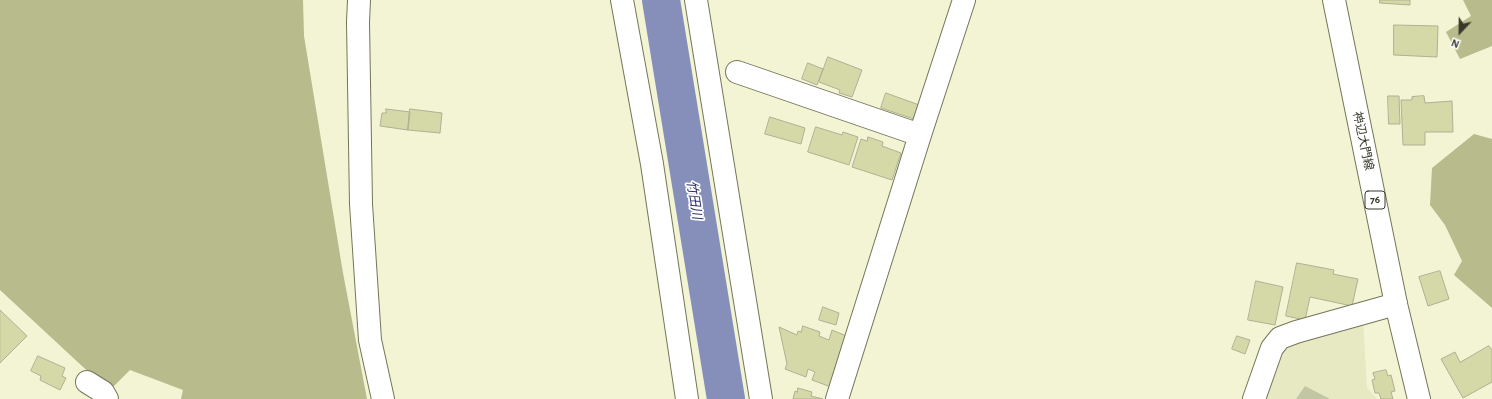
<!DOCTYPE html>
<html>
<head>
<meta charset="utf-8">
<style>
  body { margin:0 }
  #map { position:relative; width:1492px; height:399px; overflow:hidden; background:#f2f4d4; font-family:"Alegreya Sans",sans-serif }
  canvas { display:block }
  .north { position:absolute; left:1440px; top:12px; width:40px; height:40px; -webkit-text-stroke:3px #fff; paint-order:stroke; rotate:202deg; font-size:11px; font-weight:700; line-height:16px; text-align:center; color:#37382b }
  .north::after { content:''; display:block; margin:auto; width:14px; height:18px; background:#37382b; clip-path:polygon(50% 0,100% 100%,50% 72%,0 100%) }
</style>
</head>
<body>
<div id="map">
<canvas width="1492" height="399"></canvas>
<div class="north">N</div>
</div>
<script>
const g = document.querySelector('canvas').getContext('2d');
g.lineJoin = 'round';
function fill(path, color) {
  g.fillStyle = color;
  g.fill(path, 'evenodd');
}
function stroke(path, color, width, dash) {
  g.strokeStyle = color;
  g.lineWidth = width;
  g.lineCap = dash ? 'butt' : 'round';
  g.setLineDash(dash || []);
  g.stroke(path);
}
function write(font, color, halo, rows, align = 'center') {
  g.font = font + ' "Alegreya Sans","Noto Sans JP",sans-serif';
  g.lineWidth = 3.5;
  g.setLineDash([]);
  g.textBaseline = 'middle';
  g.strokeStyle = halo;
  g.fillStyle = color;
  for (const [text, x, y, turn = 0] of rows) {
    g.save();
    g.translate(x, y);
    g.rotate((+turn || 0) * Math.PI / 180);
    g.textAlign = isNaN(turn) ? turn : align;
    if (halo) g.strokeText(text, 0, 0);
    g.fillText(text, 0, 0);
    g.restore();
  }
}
const built = new Path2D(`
  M1363 320 1367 388 1377 399H1260L1274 359 1294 339Z`);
const green = new Path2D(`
  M1305 386 1330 399H1296Z`);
const forest = new Path2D(`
  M0 0H303L304 36 343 273 367 399H181L183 390 130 370 109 391 0 290Z
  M1463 0H1492V46L1460 59 1446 32 1471 16Z
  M1474 134 1492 139V308L1454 275 1462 261 1445 225 1430 205 1432 168Z`);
const river = new Path2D(`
  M661 0 726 399`);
const building = new Path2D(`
  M1380 0H1410V5L1380 3Z
  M1394 25 1438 26 1437 57 1394 55Z
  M828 57 862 70 852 97 839 93 840 90 819 82Z
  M808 63 823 69 817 85 802 79Z
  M886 93 922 106 917 120 881 108Z
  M1388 96H1399L1400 124H1389Z
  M1424 96 1425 103 1452 101 1453 132H1425V145H1403L1401 100H1412V97Z
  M386 109 410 112 408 130 380 126 382 113H386Z
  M410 109 442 113 440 133 408 130Z
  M770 117 805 128 801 144 765 134Z
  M816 127 842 135 843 132 858 137 849 165 808 152Z
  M868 137 883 142 882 146 901 153 892 180 852 167 861 139 867 141Z
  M1297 263 1334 270 1333 274 1358 279 1352 306 1310 297 1305 320 1286 316Z
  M1440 271 1449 299 1428 306 1419 277Z
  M1256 281 1283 287 1275 325 1248 320Z
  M823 307 839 313 836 325 819 320Z
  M0 310 27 336 0 363Z
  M803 326 820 332 819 336 829 340 832 330 849 337 831 387 812 380 815 372 808 369 806 377 785 369 787 364 779 327 797 335 798 331 801 332Z
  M1237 336 1250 340 1245 354 1232 349Z
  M1489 346 1492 350V382L1463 398 1441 359 1455 352 1460 362Z
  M38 356 65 368 62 376 66 378 60 390 40 380 41 376 31 371Z
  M1386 370 1388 376 1391 375 1395 391 1391 392 1393 399H1381L1379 393H1375L1372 380 1375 379 1373 373Z
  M798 388 812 392 811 396 823 399H793L795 391 797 392Z`);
const street = new Path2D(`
  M359 0 358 22 361 204 370 340 383 399
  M622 0 652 164 687 399
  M696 0 761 399
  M737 72 920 135
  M87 382 103 392 107 399
  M837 399 920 135 964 0
  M1254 399 1272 348 1280 338 1296 332 1396 304`);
const primary = new Path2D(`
  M1334 0 1396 304 1419 399`);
const shields = [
  [1375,200,20]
];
const shieldNames = [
  ["76",1375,200]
];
const streetNames = [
  ["神辺大門線",1363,141,78]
];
const waterNames = [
  ["竹田川",694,200,81]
];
fill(built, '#e6e9c2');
fill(green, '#c3c6a3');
fill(forest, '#b8bb8b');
stroke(river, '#868fba', 38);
fill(building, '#d5d8a7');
stroke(building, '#aeb193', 1);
stroke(street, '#74765a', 24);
stroke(primary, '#74765a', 24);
stroke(street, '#fff', 22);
stroke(primary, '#fff', 22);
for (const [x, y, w] of shields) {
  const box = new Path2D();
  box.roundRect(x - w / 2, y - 9, w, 18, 3);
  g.fillStyle = '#fff';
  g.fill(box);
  stroke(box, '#37382b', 1);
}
write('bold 11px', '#37382b', null, shieldNames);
write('12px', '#37382b', '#fff', streetNames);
write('italic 13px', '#292f66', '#fff', waterNames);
</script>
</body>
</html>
